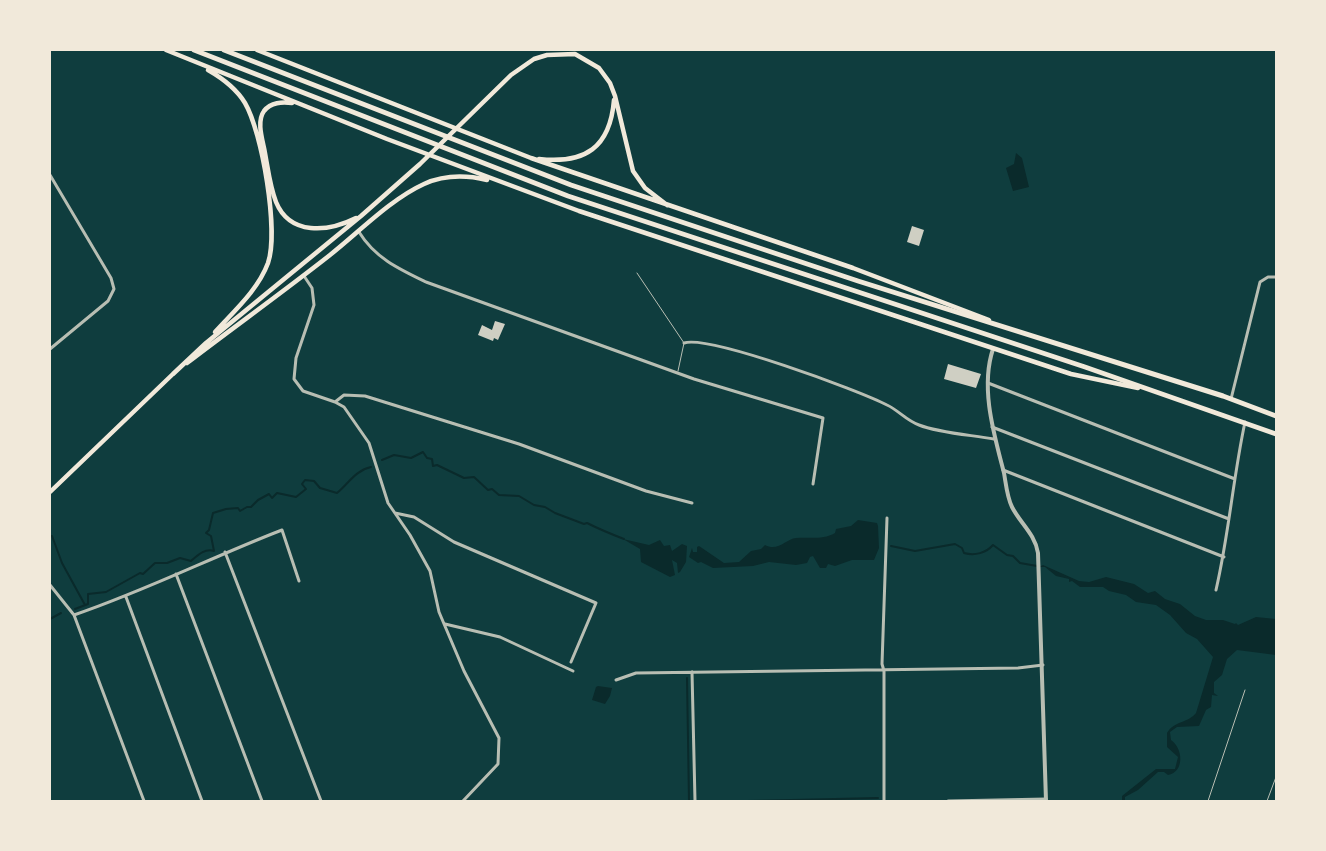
<!DOCTYPE html>
<html>
<head>
<meta charset="utf-8">
<style>
  body { margin:0 }
  #map { position:relative; width:1326px; height:851px; overflow:hidden; background:#0f3d3e; font-family:"IBM Plex Sans",sans-serif }
  canvas { display:block }
  .frame { position:absolute; inset:0; border:51px solid #f1e9da; pointer-events:none }
</style>
</head>
<body>
<div id="map">
<canvas width="1326" height="851"></canvas>
<div class="frame"></div>
</div>
<script>
const g = document.querySelector('canvas').getContext('2d');
g.lineJoin = 'round';
function fill(path, color) {
  g.fillStyle = color;
  g.fill(path, 'evenodd');
}
function stroke(path, color, width, dash) {
  g.strokeStyle = color;
  g.lineWidth = width;
  g.lineCap = dash ? 'butt' : 'round';
  g.setLineDash(dash || []);
  g.stroke(path);
}
const water = new Path2D(`
  M1016 153 1022 158 1029 187 1013 191 1006 168 1014 164Z
  M858 520 877 523 878 526 879 548 874 560H852L835 566 828 564 826 568H820L813 556 810 557 807 563 796 565 769 562 753 566 713 568 701 562 698 563 689 557 692 548 693 552H697V547L699 546 724 563 739 562 751 551 761 549 765 545C778 552 786 539 796 538 810 537 823 540 835 533L836 529 851 526Z
  M623 539 649 545 660 540 664 546 670 545 672 551 682 544 687 546 686 562 680 572 678 573 677 563 672 560 675 575 670 577 641 562 640 549Z
  M1043 565 1079 581 1089 582 1106 577 1134 584 1148 593 1155 591 1165 599 1180 604 1195 616 1206 620H1223L1235 624 1236 623 1238 625 1256 617 1276 619V655L1237 650 1227 659 1222 675 1214 682V693L1218 696 1212 695 1211 707 1206 710 1199 726 1177 727 1170 732 1171 740C1183 748 1185 772 1168 775L1164 772H1158L1138 790 1125 797V801H1122V796L1127 792 1156 769H1175L1178 757 1167 747V733C1174 721 1188 723 1196 713L1213 657 1197 639 1186 633 1170 615 1156 605 1136 602 1126 595 1109 591 1103 587H1080L1072 581 1069 582V579L1056 576 1045 567H1039Z
  M598 686 612 688 610 696 605 704 592 700 596 687Z`);
const stream = new Path2D(`
  M382 460 394 455 411 458 423 452 427 458 432 459 433 466 437 465 464 478 474 477 488 490 492 489 499 495 519 496 534 505 545 507 555 513 584 524 587 523C597 528 611 534 624 539
  M52 536 62 563 85 605
  M891 546 915 551 955 544 962 548 964 553C975 556 986 553 993 545L1007 555 1013 556 1020 563 1037 566
  M75 609 88 604V594L106 592 140 573 143 574 155 563H167L180 558 191 561C198 555 205 548 214 551L211 536 206 533 209 530 213 513 226 509 238 508 240 511 247 507H251L258 500 269 494 272 498 277 493 296 497 306 489 302 484 305 480 314 481 320 488 337 493C348 484 356 470 371 467
  M50 619 61 613
  M687 678 689 801
  M748 801 878 798`);
const building = new Path2D(`
  M912 226 924 230 919 246 907 242Z
  M495 321 505 324 498 340 494 338 493 341 478 335 482 325 492 330Z
  M948 364 981 374 976 388 944 379Z`);
const service = new Path2D(`
  M637 273 684 343 678 371
  M1208 801 1245 690
  M1267 801 1276 777`);
const minor = new Path2D(`
  M50 175 111 278 114 289 108 301 50 349
  M359 232C375 258 399 269 426 282L694 379 823 418 813 484
  M304 276 312 288 314 305 296 358 294 379 303 391 335 402 344 407 369 443 388 503 410 535 430 571 439 612 464 671 499 738 498 764 463 801
  M684 343C709 335 858 390 887 405 898 410 907 421 919 425 939 433 972 435 994 439
  M988 383 1235 479
  M1231 399 1260 282 1268 277H1276
  M335 402 344 395 365 396 519 444 646 491 692 503
  M992 427 1229 519
  M1003 470 1224 557
  M395 513 414 517 454 542 596 603 571 662
  M225 552 321 801
  M176 574 262 801
  M50 585 74 615 144 801
  M1216 590C1229 534 1233 478 1245 422
  M126 597 202 801
  M74 615C145 591 212 557 282 530L299 581
  M445 624 500 637 573 671
  M692 672 695 801
  M616 680 636 673 1018 668 1043 665
  M884 801V671L882 664 887 518
  M948 801 1046 799`);
const tertiary = new Path2D(`
  M993 349C980 388 994 434 1004 473 1006 484 1007 497 1012 507 1020 523 1035 534 1038 553L1046 801`);
const secondary = new Path2D(`
  M166 50 387 139 579 211 1071 374 1138 388
  M257 50 531 158 853 268 989 320
  M208 70C222 78 236 88 245 103 262 132 279 231 268 263 258 290 234 311 215 332
  M292 103C282 102 271 102 264 111 256 122 263 141 265 153 268 169 270 187 276 202 290 236 328 232 356 218
  M539 159C585 164 610 148 614 100
  M187 363C234 327 283 292 330 255 359 232 391 199 424 184 444 175 466 175 487 180
  M173 374 206 343 361 216 420 164 511 75 534 59 547 55 575 54 599 68 610 83 615 96 633 171 645 188 667 205
  M50 492 175 372`);
const trunk = new Path2D(`
  M194 50 568 196 1085 367 1276 434
  M224 50 571 185 858 281 1223 396 1276 416`);
fill(water, '#0a2a2b');
stroke(stream, '#0a2a2b', 2);
fill(building, '#cfcfc3');
stroke(service, '#b8beb3', 1);
stroke(minor, '#b8beb3', 3);
stroke(tertiary, '#b8beb3', 4);
stroke(secondary, '#f1e9da', 4.5);
stroke(trunk, '#f1e9da', 5);
</script>
</body>
</html>
